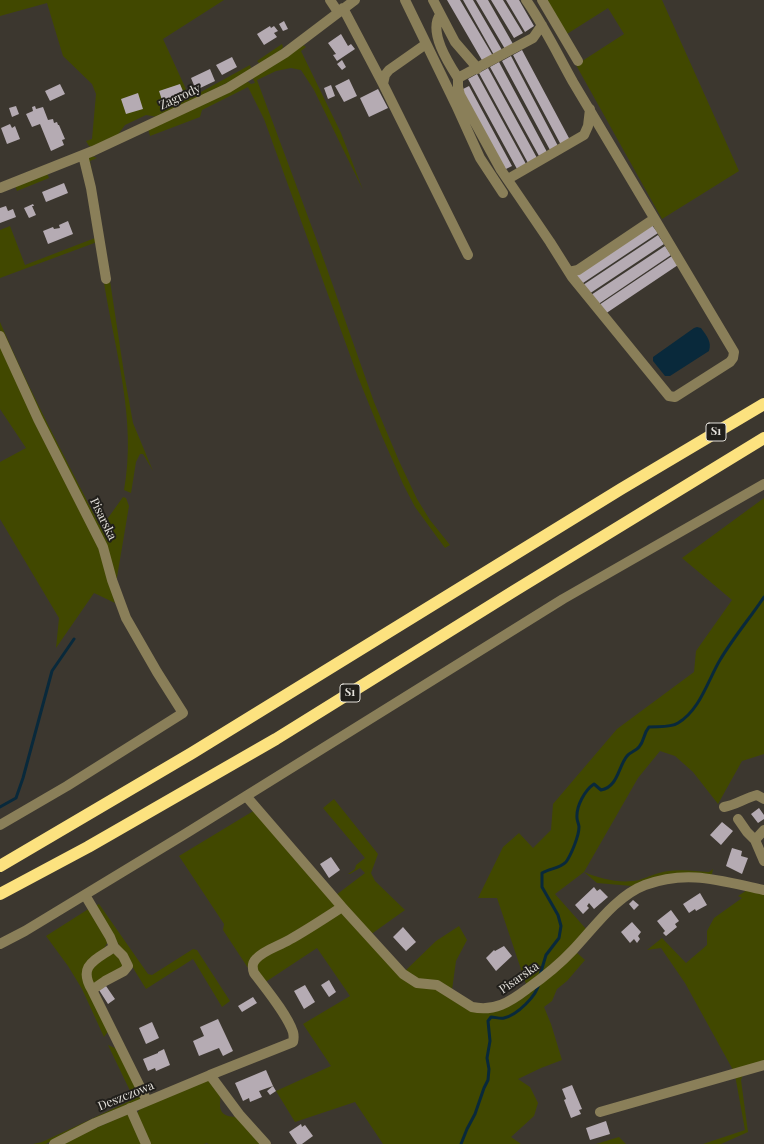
<!DOCTYPE html>
<html>
<head>
<meta charset="utf-8">
<style>
  body { margin:0 }
  canvas { display:block; background:#3c372f }
</style>
</head>
<body>
<canvas width="764" height="1144"></canvas>
<script>
const g = document.querySelector('canvas').getContext('2d');
g.lineJoin = 'round';
function fill(path, color) {
  g.fillStyle = color;
  g.fill(path, 'evenodd');
}
function stroke(path, color, width, dash) {
  g.strokeStyle = color;
  g.lineWidth = width;
  g.lineCap = dash ? 'butt' : 'round';
  g.setLineDash(dash || []);
  g.stroke(path);
}
function write(font, color, halo, rows, align = 'center') {
  g.font = font + ' "Playfair Display",serif';
  g.lineWidth = 4;
  g.setLineDash([]);
  g.textBaseline = 'middle';
  g.strokeStyle = halo;
  g.fillStyle = color;
  for (const [text, x, y, turn = 0] of rows) {
    g.save();
    g.translate(x, y);
    g.rotate((+turn || 0) * Math.PI / 180);
    g.textAlign = isNaN(turn) ? turn : align;
    if (halo) g.strokeText(text, 0, 0);
    g.fillText(text, 0, 0);
    g.restore();
  }
}
const green = new Path2D(`
  M0 0H224L163 39 190 98 250 65 251 68 243 75 158 117 146 115 125 125 117 136 92 147 89 146 86 141 92 139 96 94 92 84 63 56 47 3 0 16Z
  M546 0H662L739 171 662 219 576 65 624 34 608 8 567 34Z
  M282 44 283 47 281 50 261 63H259L257 61Z
  M303 45 306 47 301 51 341 133 363 190 314 90 301 70 291 68 276 71 257 80 320 249 374 402 399 461 417 499 430 520 450 545 445 548 415 507 403 484 381 434 358 377 264 119 248 87 202 110 200 117 150 136 148 129 247 81 251 84 255 83 253 79 254 77Z
  M92 156 97 158 90 161 103 235 124 373 133 423 153 471 143 454H140L136 462 131 493 124 490C137 420 115 351 104 283 98 242 93 201 87 160L89 157Z
  M47 173 49 178 17 191 15 186Z
  M10 226 25 265 95 238 97 242 0 278V230Z
  M0 322C29 391 65 457 99 524L108 518 123 497 126 498 129 506 116 583 10 352 0 330Z
  M0 344 101 552 115 603 94 593 56 648 59 618 0 519V462L26 448 0 409Z
  M764 498V754L742 761 718 804 693 772 675 756 660 751 638 778 584 872C601 879 621 884 639 880 649 877 658 872 669 871 682 869 696 871 709 872L713 869 712 874 632 886 597 883 584 872 555 894 587 930 538 979 526 984 497 898H478L503 847 519 833 533 848 551 830 553 804 617 729 694 672 696 651 732 600 682 558Z
  M334 799 378 854 371 873 375 881 405 910 370 935 336 895 365 873 360 868 350 874H348L355 869 356 865 365 858 323 808Z
  M255 810 338 907 263 951 252 974 223 930 224 924 179 856Z
  M747 890 764 892V1063L733 1070 685 983 661 948 647 950 662 938 686 963 707 945V931L714 918 742 898 738 896Z
  M99 904 148 974 152 975 193 949 197 950 230 1001 222 1007 193 959 146 989 95 906Z
  M90 908 108 941 105 947 85 966 109 1030 104 1037 82 989 68 966 46 936Z
  M342 913 394 969 491 1011 576 952 585 960 567 981 557 989 552 1001 544 1007 551 1024 562 1060 541 1068 518 1079 530 1087 538 1103 534 1116 511 1137 521 1144H383L355 1102 295 1122 276 1091 331 1066 303 1024 350 996 317 948 264 983 258 975 256 962 336 914Z
  M459 926 467 940 456 961 452 990 427 983 404 972 436 941Z
  M116 953 124 968 93 984 90 969 111 954Z
  M108 1045 115 1048 125 1063 141 1100 63 1134 46 1144H33L42 1142 134 1099Z
  M735 1075H743L741 1080 748 1132 721 1144H703L745 1130Z
  M208 1080C211 1084 216 1089 219 1093 223 1101 215 1111 228 1116 231 1117 234 1116 238 1118L261 1144H208L207 1143 204 1144H149L137 1113 140 1109Z
  M128 1114 143 1144H59Z
  M619 1137 626 1144H596Z`);
const water = new Path2D(`
  M697 327 701 328C707 336 712 342 709 351L670 376H665L653 361V357L694 328Z`);
const stream = new Path2D(`
  M0 807 16 798 23 778 52 671 74 639
  M540 975 546 955 559 938 561 926 558 915 542 887V873C550 868 559 869 566 862 571 855 579 836 579 827 579 824 577 821 577 818 576 806 585 790 594 784L601 790C618 787 618 767 627 756 630 752 636 751 639 747 645 740 643 734 649 727 659 726 670 728 678 723 700 710 708 680 720 660 733 638 750 618 764 597
  M461 1144 467 1129 475 1114 484 1088 488 1080 489 1069 487 1058 490 1041 488 1021 491 1017C495 1017 500 1019 504 1018 517 1015 537 996 539 983`);
const building = new Path2D(`
  M447 0H460L493 56 483 62Z
  M463 0H473L502 50 494 55Z
  M476 0H488L513 44 505 49Z
  M491 0H503L523 33 514 38Z
  M506 0H519L534 26 525 32Z
  M284 21 288 29 283 31 279 24Z
  M270 26 271 28 274 26 278 31 274 33 277 37 264 45 257 34Z
  M341 34 348 46 351 44 355 49 337 61 333 55 336 54 328 43Z
  M522 50 570 140 561 145 513 55Z
  M511 56 558 146 550 150 502 61Z
  M232 57 237 67 222 75 216 65Z
  M342 60 346 67 342 70 337 64Z
  M499 62 547 152 539 156 490 67Z
  M488 68 537 158 528 163 479 73Z
  M210 69 215 81 196 90 191 78Z
  M477 74 526 164 517 169 468 79Z
  M349 79 357 96 344 102 335 86Z
  M60 84 65 94 50 101 45 91Z
  M180 84 185 96 163 103 159 91Z
  M331 85 335 96 328 99 324 88Z
  M469 86 512 166 504 170 461 90Z
  M378 89 388 108 369 117 360 98Z
  M138 93 143 109 126 114 121 99Z
  M16 106 19 114 12 117 9 108Z
  M35 106 36 109 43 107 48 120 53 119 54 123 57 122 58 125H59L65 139 62 140 64 145 51 151 40 124 32 127 26 114 33 111 32 107Z
  M10 124 12 128 15 126 20 139 7 144 1 128Z
  M64 183 68 193 46 202 42 192Z
  M33 204 34 206H32L36 215 29 218 24 208Z
  M6 206 8 211 13 209 16 217 0 223V208Z
  M68 221 73 234 48 244 43 231 53 227 54 229 60 228 59 225Z
  M651 224 658 233 580 285 574 276Z
  M658 235 664 244 589 294 583 285Z
  M665 246 671 255 597 305 591 295Z
  M672 256 678 265 605 314 599 305Z
  M759 808 764 815V819L758 823 751 814Z
  M722 822 733 831 721 845 710 835Z
  M732 848 742 851 741 856 748 858 742 874 726 866Z
  M331 857 340 870 329 878 320 864Z
  M594 887 597 891 600 889 608 897 594 909 589 903 587 906 589 908 583 914 575 905Z
  M700 893 707 905 696 911 695 909 689 913 683 904Z
  M633 900 639 905 634 910 629 904Z
  M671 910 679 921 675 924 677 927 666 936 663 933 665 931 657 921Z
  M632 922 641 932 638 936 640 939 637 943 634 939 630 943 621 932Z
  M403 927 416 942 406 951 393 937Z
  M504 946 512 956 496 971 486 958 494 950 495 951Z
  M329 980 336 992 329 997 321 985Z
  M305 985 315 1002 304 1009 294 991Z
  M106 986 115 999 108 1004 99 990Z
  M253 997 257 1003 242 1012 238 1006Z
  M218 1019 233 1051 223 1056 219 1048 199 1056 193 1041 204 1036 200 1027Z
  M152 1022 159 1038 146 1044 139 1028Z
  M164 1049 170 1065 156 1071 155 1068 148 1071 143 1059 158 1053V1052Z
  M266 1070 273 1086 276 1091 270 1095 267 1091 273 1086 259 1091 262 1097 250 1102 249 1098 243 1101 235 1083Z
  M572 1085 582 1109 579 1110 581 1114 571 1118 564 1100 566 1099 562 1089Z
  M606 1121 610 1134 590 1140 586 1128Z
  M301 1124 302 1127 305 1125 313 1136 302 1144H297L289 1132Z`);
const minor = new Path2D(`
  M330 0 338 12
  M405 0 456 105 480 158 503 193
  M433 0 455 42 474 64 477 69
  M526 0C544 26 558 55 573 82L734 352 733 358 730 362 675 397 669 396 572 277 550 242 501 170 460 95 458 87V78L533 38 542 25
  M542 0 578 61
  M343 8 383 84 468 255
  M440 15C428 32 449 64 458 78
  M383 84 385 75 389 70 426 44
  M83 155 91 188 106 279
  M508 179 584 135 588 126 590 109
  M0 188 93 151 228 88 285 53 355 0
  M569 272 578 270 654 219
  M0 336 38 419 103 547 112 580 126 618 157 672 183 713 67 786 0 825
  M246 796 342 907 403 974 417 983 437 985 472 1007C494 1012 510 1002 527 989 544 977 559 965 573 950 594 928 616 896 645 885 688 869 721 881 764 890
  M724 807C736 805 745 798 757 795L764 799
  M738 819 747 832 755 840
  M764 830 755 840 764 861
  M85 895 110 937 114 947 123 956 128 966 124 971 105 981 92 990 147 1101
  M0 944 25 931 185 834 563 599 764 484
  M92 990C77 965 96 960 114 947
  M210 1075 293 1042C294 1038 294 1036 293 1032 287 1014 266 989 254 973 252 967 252 963 256 959 264 950 279 946 289 940 307 930 325 918 342 907
  M130 1108 146 1144
  M600 1112 764 1065
  M54 1144 95 1123 210 1075 239 1114 266 1144`);
const highway = new Path2D(`
  M0 866 192 753 621 489 764 404
  M0 894 88 847 276 739 514 591 764 438`);
const shields = [
  [716,432,20],
  [350,693,20]
];
const shieldNames = [
  ["S1",716,432],
  ["S1",350,693]
];
const streetNames = [
  ["Zagrody",180,97,-25],
  ["Pisarska",103,519,64],
  ["Pisarska",519,978,-35],
  ["Deszczowa",126,1096,-22]
];
fill(green, '#414800');
fill(water, '#09293b');
stroke(stream, '#09293b', 3);
fill(building, '#b5abb3');
stroke(minor, '#8a7f59', 10);
stroke(highway, '#fce27f', 12);
for (const [x, y, w] of shields) {
  const box = new Path2D();
  box.roundRect(x - w / 2, y - 9, w, 18, 3);
  g.fillStyle = '#211f1b';
  g.fill(box);
  stroke(box, '#e3e0da', 1);
}
write('bold 11px', '#e3e0da', null, shieldNames);
write('12px', '#e3e0da', '#211f1b', streetNames);
</script>
</body>
</html>
